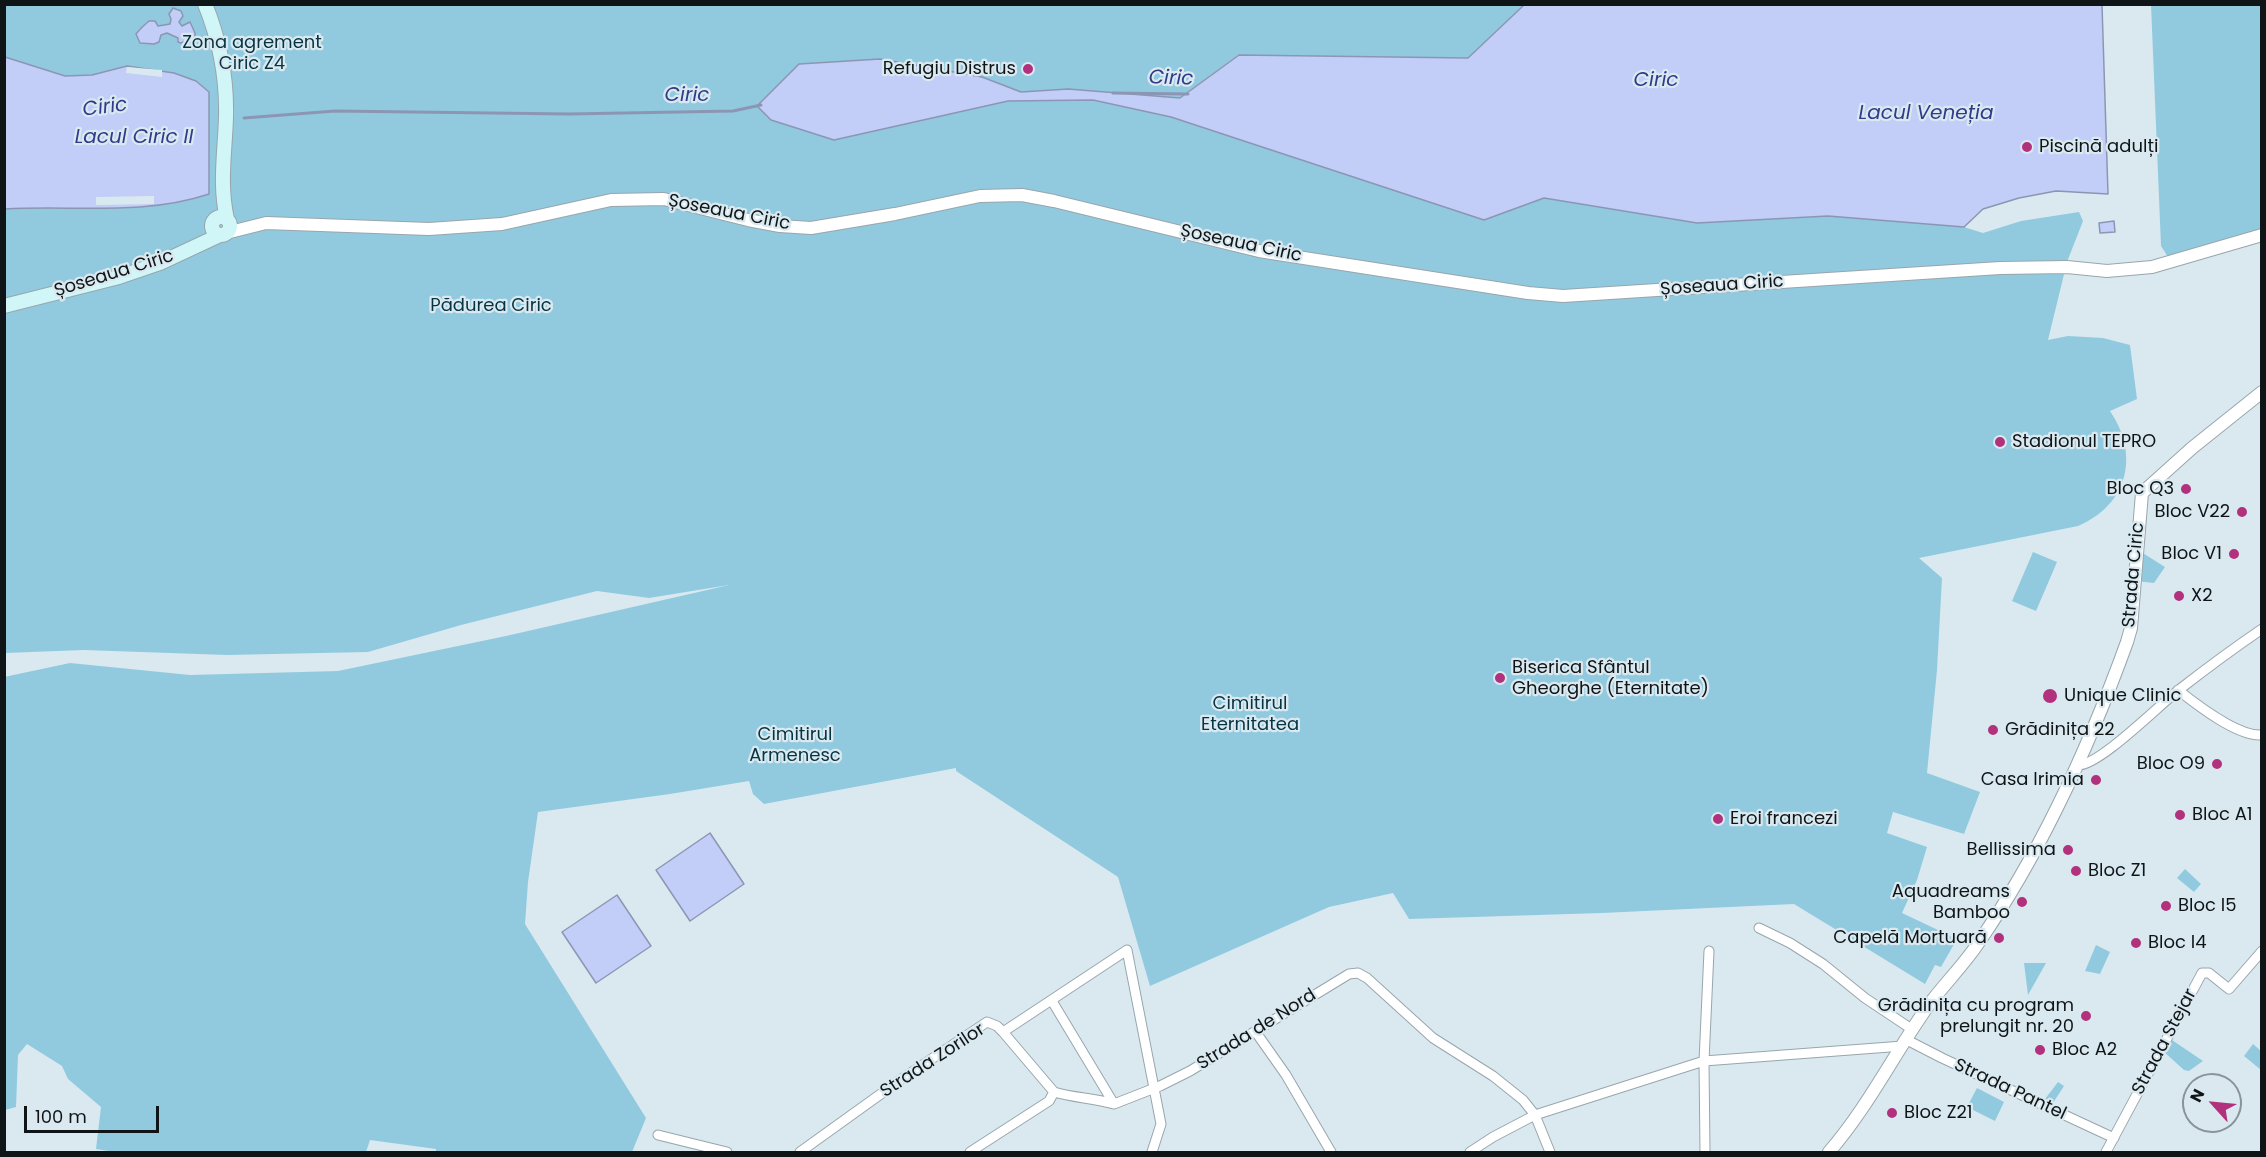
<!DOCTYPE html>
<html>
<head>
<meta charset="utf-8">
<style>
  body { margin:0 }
  #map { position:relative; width:2266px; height:1157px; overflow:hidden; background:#dae9f0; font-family:Poppins,sans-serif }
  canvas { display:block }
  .frame { position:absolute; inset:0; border:6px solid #0f1517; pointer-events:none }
  .north { position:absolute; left:2182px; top:1073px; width:60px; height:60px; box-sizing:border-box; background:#dae9f0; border:2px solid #899499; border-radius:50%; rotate:297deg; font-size:16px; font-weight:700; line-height:24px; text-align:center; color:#0f1517 }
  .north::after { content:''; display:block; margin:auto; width:21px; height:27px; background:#b1317d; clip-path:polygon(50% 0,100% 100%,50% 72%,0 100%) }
  .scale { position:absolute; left:24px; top:1106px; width:135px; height:27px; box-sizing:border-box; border:3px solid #0f1517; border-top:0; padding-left:8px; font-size:18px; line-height:21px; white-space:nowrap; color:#0f1517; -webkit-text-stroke:4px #dae9f0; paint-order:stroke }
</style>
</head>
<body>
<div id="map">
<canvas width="2266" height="1157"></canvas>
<div class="frame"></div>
<div class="north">N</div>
<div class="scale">100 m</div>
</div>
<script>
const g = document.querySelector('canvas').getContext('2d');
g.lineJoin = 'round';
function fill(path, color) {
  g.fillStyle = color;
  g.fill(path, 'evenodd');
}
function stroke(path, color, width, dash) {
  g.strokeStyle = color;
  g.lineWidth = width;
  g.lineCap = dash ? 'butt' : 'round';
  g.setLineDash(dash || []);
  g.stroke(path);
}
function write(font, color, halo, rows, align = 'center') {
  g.font = font + ' Poppins,sans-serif';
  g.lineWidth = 4.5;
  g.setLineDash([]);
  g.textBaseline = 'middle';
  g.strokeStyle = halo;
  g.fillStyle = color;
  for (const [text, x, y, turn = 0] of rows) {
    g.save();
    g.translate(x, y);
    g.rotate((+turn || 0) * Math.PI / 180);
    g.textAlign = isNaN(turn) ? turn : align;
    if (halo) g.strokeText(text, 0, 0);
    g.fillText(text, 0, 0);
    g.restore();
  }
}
const green = new Path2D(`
  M5 5H1524L1468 58 1239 55 1180 98 1068 89 1021 92 982 77 834 140 1008 101 1093 100 1171 117 1484 220 1544 198 1697 223 1828 216 1964 227 1983 233 2021 221 2079 212 2083 221 2067 262 2048 340 2068 336 2103 338 2130 345 2137 399 2110 411C2140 455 2128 505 2078 526L1919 558 1942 578 1937 670 1927 773 1980 792 1964 834 1893 812 1887 833 1927 847 1917 880 1902 913 1957 939 1941 967 1935 965 1925 984 1794 904 1602 913 1409 919 1393 893 1329 907 1150 986 1118 877 956 771V768L764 804 753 794 749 781 670 794 538 812 528 882 525 924 646 1118 632 1152H436V1149L370 1140 366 1152H115L96 1149 101 1107 68 1079 62 1066 27 1044 18 1055 16 1107 5 1110 4 677 70 663 190 675 338 671 506 636 729 585 649 598 597 591 461 625 368 652 227 655 84 650 5 653V209L209 194V92L196 81 127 66 92 75 65 76 5 57Z
  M2151 5H2261V229L2168 257 2161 246Z
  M2138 550 2165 567 2154 583 2136 581Z
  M2033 552 2057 562 2036 611 2012 601Z
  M2185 869 2201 884 2194 892 2177 878Z
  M2096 945 2110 952 2100 974 2085 971Z
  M2024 963H2046L2028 995Z
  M2169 1038 2203 1061 2189 1071 2184 1070 2163 1051Z
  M2253 1044 2261 1051V1070L2244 1056Z
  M2058 1082 2064 1086 2053 1103 2045 1099Z
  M1977 1088 2004 1102 1995 1121 1967 1107Z`);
const water = new Path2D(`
  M1524 5H2102L2108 194 2056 191 2019 198 1983 209 1964 227 1828 216 1697 223 1544 198 1484 220 1171 117 1093 100 1008 101 834 140 771 120 757 106 799 64 880 59 982 77 1021 92 1068 89 1180 98 1239 55 1468 58Z
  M173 8 181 11 183 16 179 22 182 26 190 22 195 33V38L191 42 185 41 181 43 178 42V38L167 33 161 35 159 42 154 44 140 43 136 34C140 29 144 25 149 21H155L158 26 170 24 171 19 169 14Z
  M5 57 65 76 92 75 127 66 174 73 196 81 209 92V194C144 216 72 205 5 209Z
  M2114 221 2115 232 2100 233 2099 223Z
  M710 833 744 884 690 921 656 870Z
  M617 895 651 946 596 983 562 932Z`);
const pier = new Path2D(`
  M127 67 162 70V77L126 73Z
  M154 196V204L96 205V197Z`);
const stream = new Path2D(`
  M1113 93 1188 94
  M244 118 335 111 569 114 733 111 761 105`);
const minor = new Path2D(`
  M2178 690C2197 705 2238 737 2262 735
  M2078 765C2099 766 2160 704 2180 689 2207 668 2234 648 2262 629
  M1759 928 1790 943 1823 964 1865 998 1913 1030
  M1052 1001 1114 1104
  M1255 1031 1286 1075 1331 1152
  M1003 1032 1054 1092
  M1907 1040 1942 1058 2114 1138
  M1114 1104 1160 1086 1190 1071 1349 974 1358 973 1367 978 1433 1038 1493 1076 1523 1100 1535 1115 1550 1152
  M658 1135 727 1152
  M800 1152 903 1078 987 1022 997 1026 1003 1032 1127 950 1161 1124 1152 1152
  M970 1152 1049 1101 1054 1092C1074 1098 1094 1098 1114 1104
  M1470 1152 1493 1137 1535 1115 1704 1061 1903 1046
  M1705 1152 1704 1061 1709 951
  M2106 1152 2202 973H2209L2229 989 2262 951`);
const tertiary = new Path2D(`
  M226 233 266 223 429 229 502 224 611 200 664 199 748 220 780 226 811 228 895 214 980 196 1022 195 1054 201 1259 251 1528 293 1563 296 2000 268 2067 267 2107 271 2152 267 2262 235
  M1829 1152C1868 1107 1894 1054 1928 1006 1944 984 1964 965 1979 942 2043 849 2089 747 2127 642L2131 628 2142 493 2192 448 2262 392`);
const secondary = new Path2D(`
  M205 4C220 41 227 78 226 117 225 152 219 184 227 219
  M212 226a9 9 0 1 1 18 0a9 9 0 1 1-18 0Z
  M4 306 119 277 160 263 220 235`);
const markers = [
  [1028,69,6,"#b1317d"],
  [2027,147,6,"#b1317d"],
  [2000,442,6,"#b1317d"],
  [2186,489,6,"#b1317d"],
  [2242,512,6,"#b1317d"],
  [2234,554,6,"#b1317d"],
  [2179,596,6,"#b1317d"],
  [1500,678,6,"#b1317d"],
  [2050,696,8,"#b1317d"],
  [1993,730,6,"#b1317d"],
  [2217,764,6,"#b1317d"],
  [2096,780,6,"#b1317d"],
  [2180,815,6,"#b1317d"],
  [1718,819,6,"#b1317d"],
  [2068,850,6,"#b1317d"],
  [2076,871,6,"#b1317d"],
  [2022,902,6,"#b1317d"],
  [2166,906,6,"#b1317d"],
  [1999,938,6,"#b1317d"],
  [2136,943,6,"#b1317d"],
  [2086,1016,6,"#b1317d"],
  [2040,1050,6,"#b1317d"],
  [1892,1113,6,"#b1317d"]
];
const parkNames = [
  ["Zona agrement",252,43],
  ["Ciric Z4",252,64],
  ["Pădurea Ciric",491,306],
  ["Cimitirul",1250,704],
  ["Eternitatea",1250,725],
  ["Cimitirul",795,735],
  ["Armenesc",795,756]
];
const poiNames = [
  ["Refugiu Distrus",1016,69,"right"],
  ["Piscină adulți",2039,147],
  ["Stadionul TEPRO",2012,442],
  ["Bloc Q3",2174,489,"right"],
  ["Bloc V22",2230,512,"right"],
  ["Bloc V1",2222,554,"right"],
  ["X2",2191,596],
  ["Biserica Sfântul",1512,668],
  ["Gheorghe (Eternitate)",1512,689],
  ["Unique Clinic",2064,696],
  ["Grădinița 22",2005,730],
  ["Bloc O9",2205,764,"right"],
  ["Casa Irimia",2084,780,"right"],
  ["Bloc A1",2192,815],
  ["Eroi francezi",1730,819],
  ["Bellissima",2056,850,"right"],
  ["Bloc Z1",2088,871],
  ["Aquadreams",2010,892,"right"],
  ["Bamboo",2010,913,"right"],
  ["Bloc I5",2178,906],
  ["Capelă Mortuară",1987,938,"right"],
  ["Bloc I4",2148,943],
  ["Grădinița cu program",2074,1006,"right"],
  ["prelungit nr. 20",2074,1027,"right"],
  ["Bloc A2",2052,1050],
  ["Bloc Z21",1904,1113]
];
const streetNames = [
  ["Șoseaua Ciric",729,213,11],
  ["Șoseaua Ciric",1241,244,12],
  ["Șoseaua Ciric",114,274,-17],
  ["Șoseaua Ciric",1722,286,-4],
  ["Strada Ciric",2134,575,-85],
  ["Strada de Nord",1257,1030,-32],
  ["Strada Stejar",2165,1042,-62],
  ["Strada Zorilor",933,1061,-33],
  ["Strada Pantel",2010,1090,25]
];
const waterNames = [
  ["Ciric",1171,79,2],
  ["Ciric",1656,81],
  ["Ciric",687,96],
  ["Ciric",105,108,-7],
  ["Lacul Veneția",1926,114],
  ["Lacul Ciric II",134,138]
];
fill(green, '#91cadf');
fill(water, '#c2cdf8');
stroke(water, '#8c96b4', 1.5);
fill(pier, '#dae9f0');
stroke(stream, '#8c96b4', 3);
stroke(minor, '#98a6ac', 11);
stroke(tertiary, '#98a6ac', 14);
stroke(secondary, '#98a6ac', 16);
stroke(minor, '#fff', 9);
stroke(tertiary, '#fff', 12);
stroke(secondary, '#d0f6f7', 14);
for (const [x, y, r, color] of markers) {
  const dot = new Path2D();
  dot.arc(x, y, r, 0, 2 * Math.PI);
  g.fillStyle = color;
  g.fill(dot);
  stroke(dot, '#dae9f0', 2);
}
write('18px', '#073442', '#dae9f0', parkNames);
write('18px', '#0f1517', '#dae9f0', poiNames, 'left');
write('18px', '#0f1517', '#dae9f0', streetNames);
write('italic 20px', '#313b8a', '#dae9f0', waterNames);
</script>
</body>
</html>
